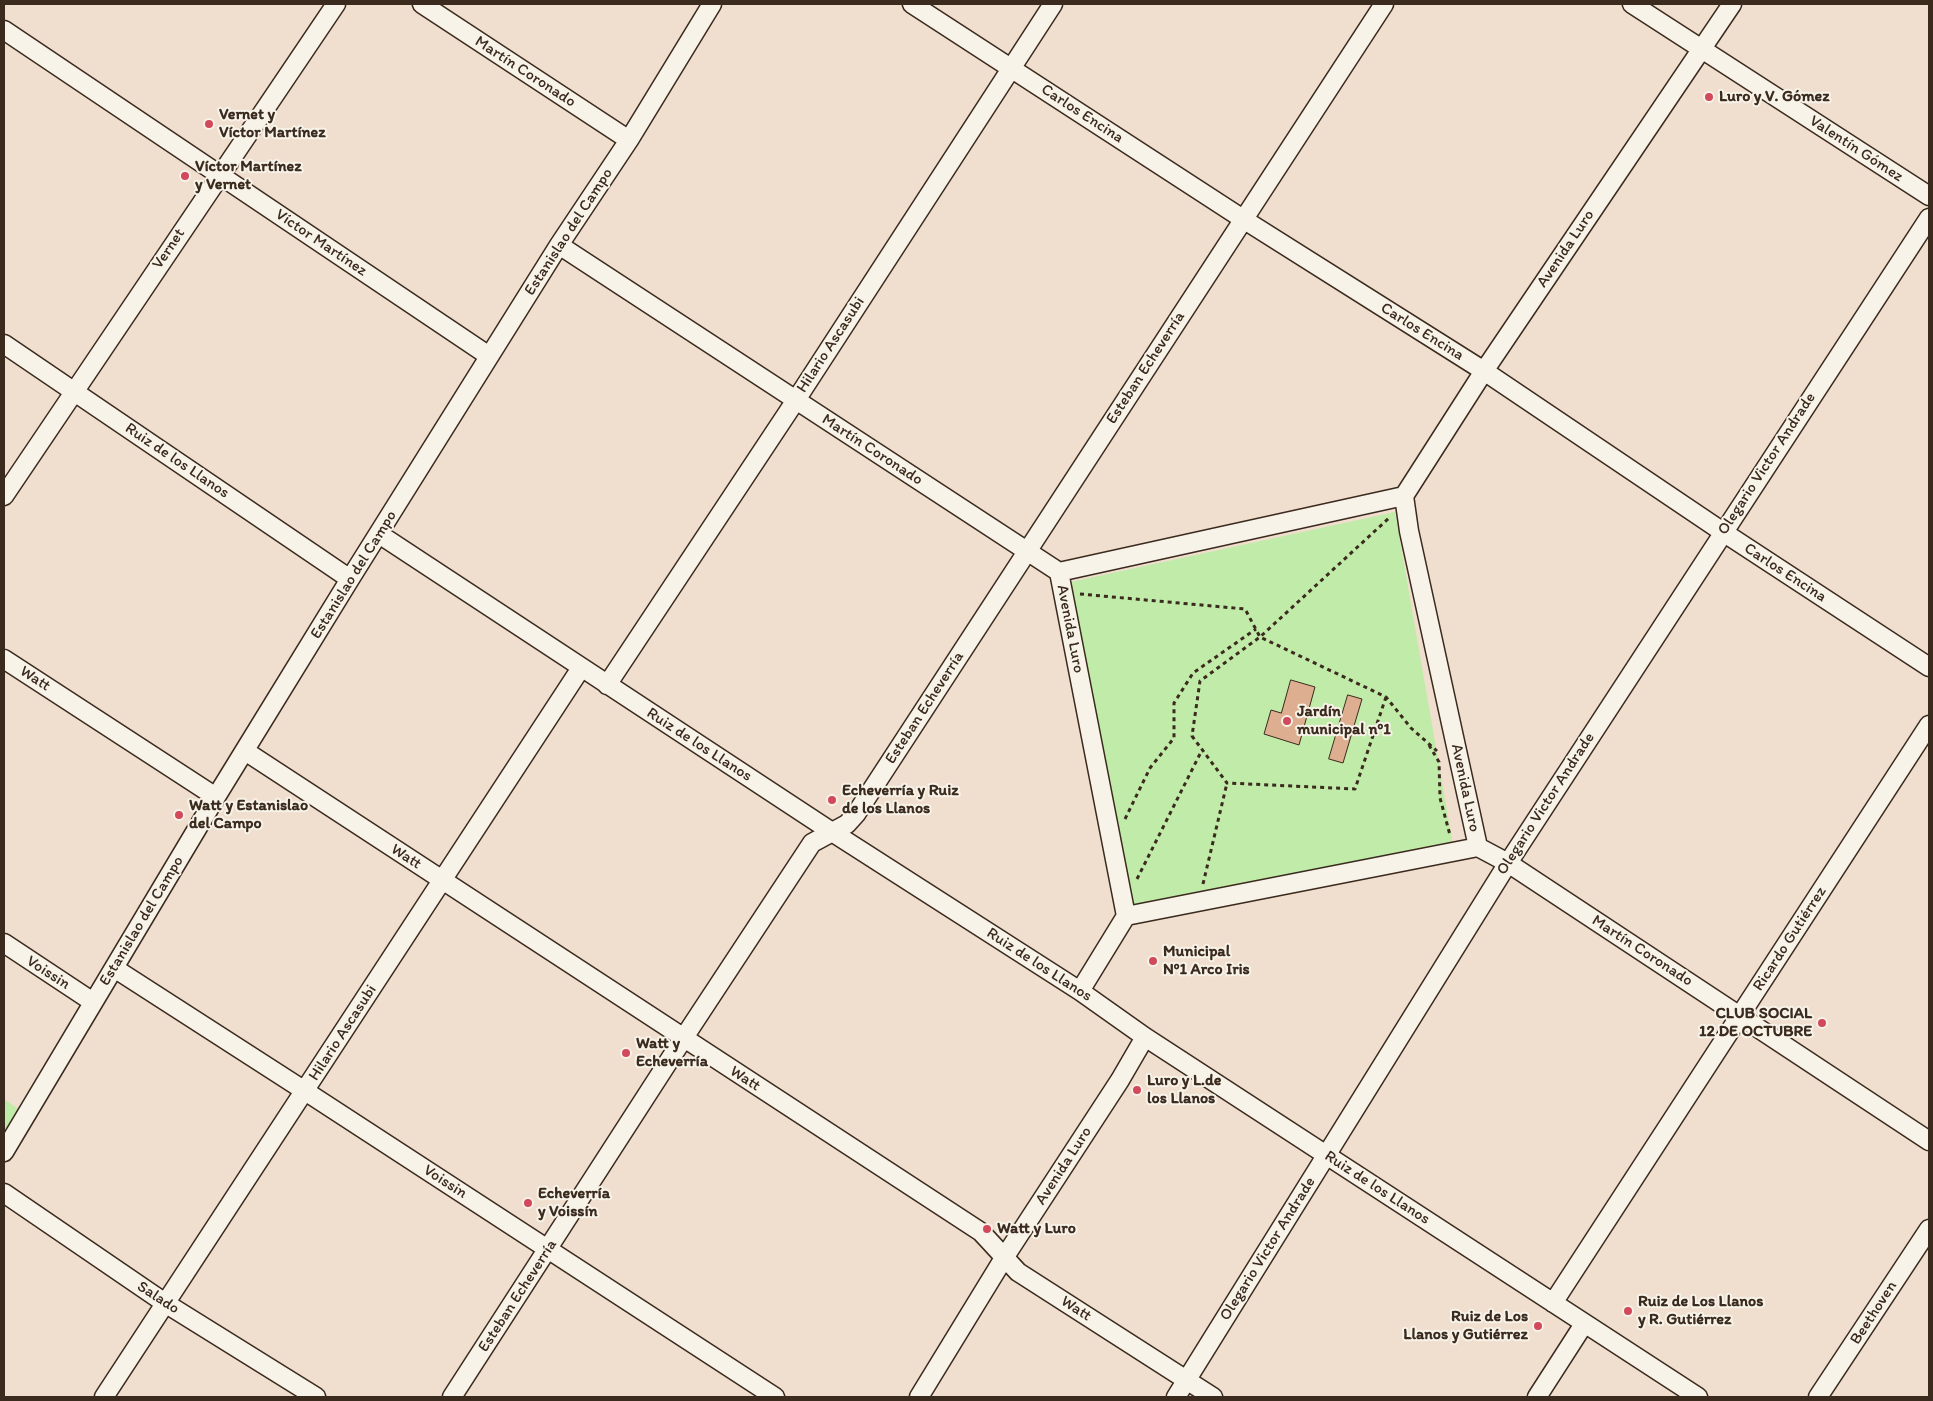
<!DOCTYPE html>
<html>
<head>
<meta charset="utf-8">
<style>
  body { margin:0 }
  #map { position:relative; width:1933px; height:1401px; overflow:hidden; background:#f0dece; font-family:Itim,sans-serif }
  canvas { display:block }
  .frame { position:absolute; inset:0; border:5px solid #3b2a1e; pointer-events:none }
</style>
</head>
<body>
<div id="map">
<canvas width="1933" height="1401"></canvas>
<div class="frame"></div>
</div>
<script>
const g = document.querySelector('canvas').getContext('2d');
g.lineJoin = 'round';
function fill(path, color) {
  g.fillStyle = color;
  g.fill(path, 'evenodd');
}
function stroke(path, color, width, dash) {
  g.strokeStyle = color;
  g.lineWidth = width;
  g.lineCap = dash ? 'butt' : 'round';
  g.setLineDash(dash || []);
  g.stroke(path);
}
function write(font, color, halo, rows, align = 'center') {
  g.font = font + ' Itim,sans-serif';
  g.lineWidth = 4;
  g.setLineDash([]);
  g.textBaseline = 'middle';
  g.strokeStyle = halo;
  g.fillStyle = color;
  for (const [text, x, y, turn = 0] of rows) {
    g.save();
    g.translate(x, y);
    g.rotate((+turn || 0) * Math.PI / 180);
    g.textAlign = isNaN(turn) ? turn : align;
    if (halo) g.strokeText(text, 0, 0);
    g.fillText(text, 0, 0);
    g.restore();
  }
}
const green = new Path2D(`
  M1395 512 1453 845 1134 908 1066 583Z
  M4 1099 27 1115 4 1154Z`);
const building = new Path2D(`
  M1291 680 1315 687 1299 745 1264 734 1271 710 1281 713Z
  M1348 695 1362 699 1343 763 1329 759Z`);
const path = new Path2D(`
  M1080 594 1245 609 1260 637 1386 697 1411 728 1437 751
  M1386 697 1355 789 1227 783 1192 736 1200 681 1260 637 1389 518
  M1429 745 1439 762 1440 798 1450 835
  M1125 819 1150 768 1174 738V703L1193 673 1256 629
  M1137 879 1202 750
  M1203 884 1227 783`);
const minor = new Path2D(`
  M422 4 629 140
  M912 4 1243 219 1484 371 1723 532 1929 667
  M1632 4 1929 196
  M4 30 489 356
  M559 245 1059 572
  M4 344 350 579
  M4 496 336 4
  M379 534 832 832 1080 991 1145 1037 1698 1397
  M1059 572 1126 916 1080 991
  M1059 572 1404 496
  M4 659 216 797
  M607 685 796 400 1053 4
  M245 751 981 1232 1018 1272 1213 1397
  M1478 847 1409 531 1404 496 1484 371 1732 4
  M1478 847 1508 863 1929 1141
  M1126 916 1478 847
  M4 943 93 1002
  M114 968 305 1091 775 1397
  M4 1152 216 797 350 579 559 245 629 140 712 4
  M4 1193 165 1303 316 1397
  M1553 1303 1929 725
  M104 1397 581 668
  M452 1397 683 1039 812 843 847 824 856 814 1384 4
  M919 1397 1004 1258 1120 1080 1145 1037
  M1176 1397 1508 863 1929 218
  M1537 1397 1584 1324
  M1818 1397 1929 1229`);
const markers = [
  [1709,97,5,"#d1495b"],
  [209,124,5,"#d1495b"],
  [185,176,5,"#d1495b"],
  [1287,721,5,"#d1495b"],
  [832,800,5,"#d1495b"],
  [179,815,5,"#d1495b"],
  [1153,961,5,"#d1495b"],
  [1822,1023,5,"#d1495b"],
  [626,1053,5,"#d1495b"],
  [1137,1090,5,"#d1495b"],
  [528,1203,5,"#d1495b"],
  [987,1229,5,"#d1495b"],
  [1628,1311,5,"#d1495b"],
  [1538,1326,5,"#d1495b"]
];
const streetNames = [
  ["Martín Coronado",525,72,33],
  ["Carlos Encina",1082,114,33],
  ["Valentín Gómez",1856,149,33],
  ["Estanislao del Campo",569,232,-57],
  ["Víctor Martínez",321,243,34],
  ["Vernet",169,249,-56],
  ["Avenida Luro",1566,249,-56],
  ["Carlos Encina",1422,332,32],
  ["Hilario Ascasubi",831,345,-57],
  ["Esteban Echeverría",1146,368,-57],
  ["Martín Coronado",872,450,33],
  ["Ruiz de los Llanos",177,461,34],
  ["Olegario Victor Andrade",1767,464,-57],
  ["Carlos Encina",1785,573,33],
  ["Estanislao del Campo",354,575,-58],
  ["Avenida Luro",1070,629,79],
  ["Watt",35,679,33],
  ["Esteban Echeverría",925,708,-57],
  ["Ruiz de los Llanos",699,745,33],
  ["Avenida Luro",1465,788,78],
  ["Olegario Victor Andrade",1546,804,-57],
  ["Watt",406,857,33],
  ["Estanislao del Campo",142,921,-59],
  ["Ricardo Gutiérrez",1790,939,-57],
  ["Martín Coronado",1642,951,33],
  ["Ruiz de los Llanos",1039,965,33],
  ["Voissin",48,973,33],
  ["Hilario Ascasubi",343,1033,-57],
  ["Watt",745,1079,33],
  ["Avenida Luro",1064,1166,-57],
  ["Voissin",445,1182,33],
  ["Ruiz de los Llanos",1377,1188,33],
  ["Olegario Victor Andrade",1268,1249,-58],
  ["Esteban Echeverría",518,1296,-57],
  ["Salado",158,1298,33],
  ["Watt",1076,1309,33],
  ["Beethoven",1874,1313,-57]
];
const poiNames = [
  ["Luro y V. Gómez",1719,97],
  ["Vernet y",219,115],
  ["Víctor Martínez",219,133],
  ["Víctor Martínez",195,167],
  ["y Vernet",195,185],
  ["Jardín",1297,712],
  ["municipal nº1",1297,730],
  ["Echeverría y Ruiz",842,791],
  ["de los Llanos",842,809],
  ["Watt y Estanislao",189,806],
  ["del Campo",189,824],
  ["Municipal",1163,952],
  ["Nº1 Arco Iris",1163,970],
  ["CLUB SOCIAL",1812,1014,"right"],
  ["12 DE OCTUBRE",1812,1032,"right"],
  ["Watt y",636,1044],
  ["Echeverría",636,1062],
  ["Luro y L.de",1147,1081],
  ["los Llanos",1147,1099],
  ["Echeverría",538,1194],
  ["y Voissín",538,1212],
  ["Watt y Luro",997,1229],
  ["Ruiz de Los Llanos",1638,1302],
  ["y R. Gutiérrez",1638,1320],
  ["Ruiz de Los",1528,1317,"right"],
  ["Llanos y Gutiérrez",1528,1335,"right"]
];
fill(green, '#c1eba8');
fill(building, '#deae90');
stroke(building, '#3b2a1e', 1);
stroke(minor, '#3b2a1e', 21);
stroke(path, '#3b2a1e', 3, [4, 4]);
stroke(minor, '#f7f3e8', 18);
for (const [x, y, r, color] of markers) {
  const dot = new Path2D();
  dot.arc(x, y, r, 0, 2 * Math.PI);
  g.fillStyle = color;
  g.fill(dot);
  stroke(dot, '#f7f3e8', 2);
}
write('16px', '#3b2a1e', '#f7f3e8', streetNames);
write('bold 16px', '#3b2a1e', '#f7f3e8', poiNames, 'left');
</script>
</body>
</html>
